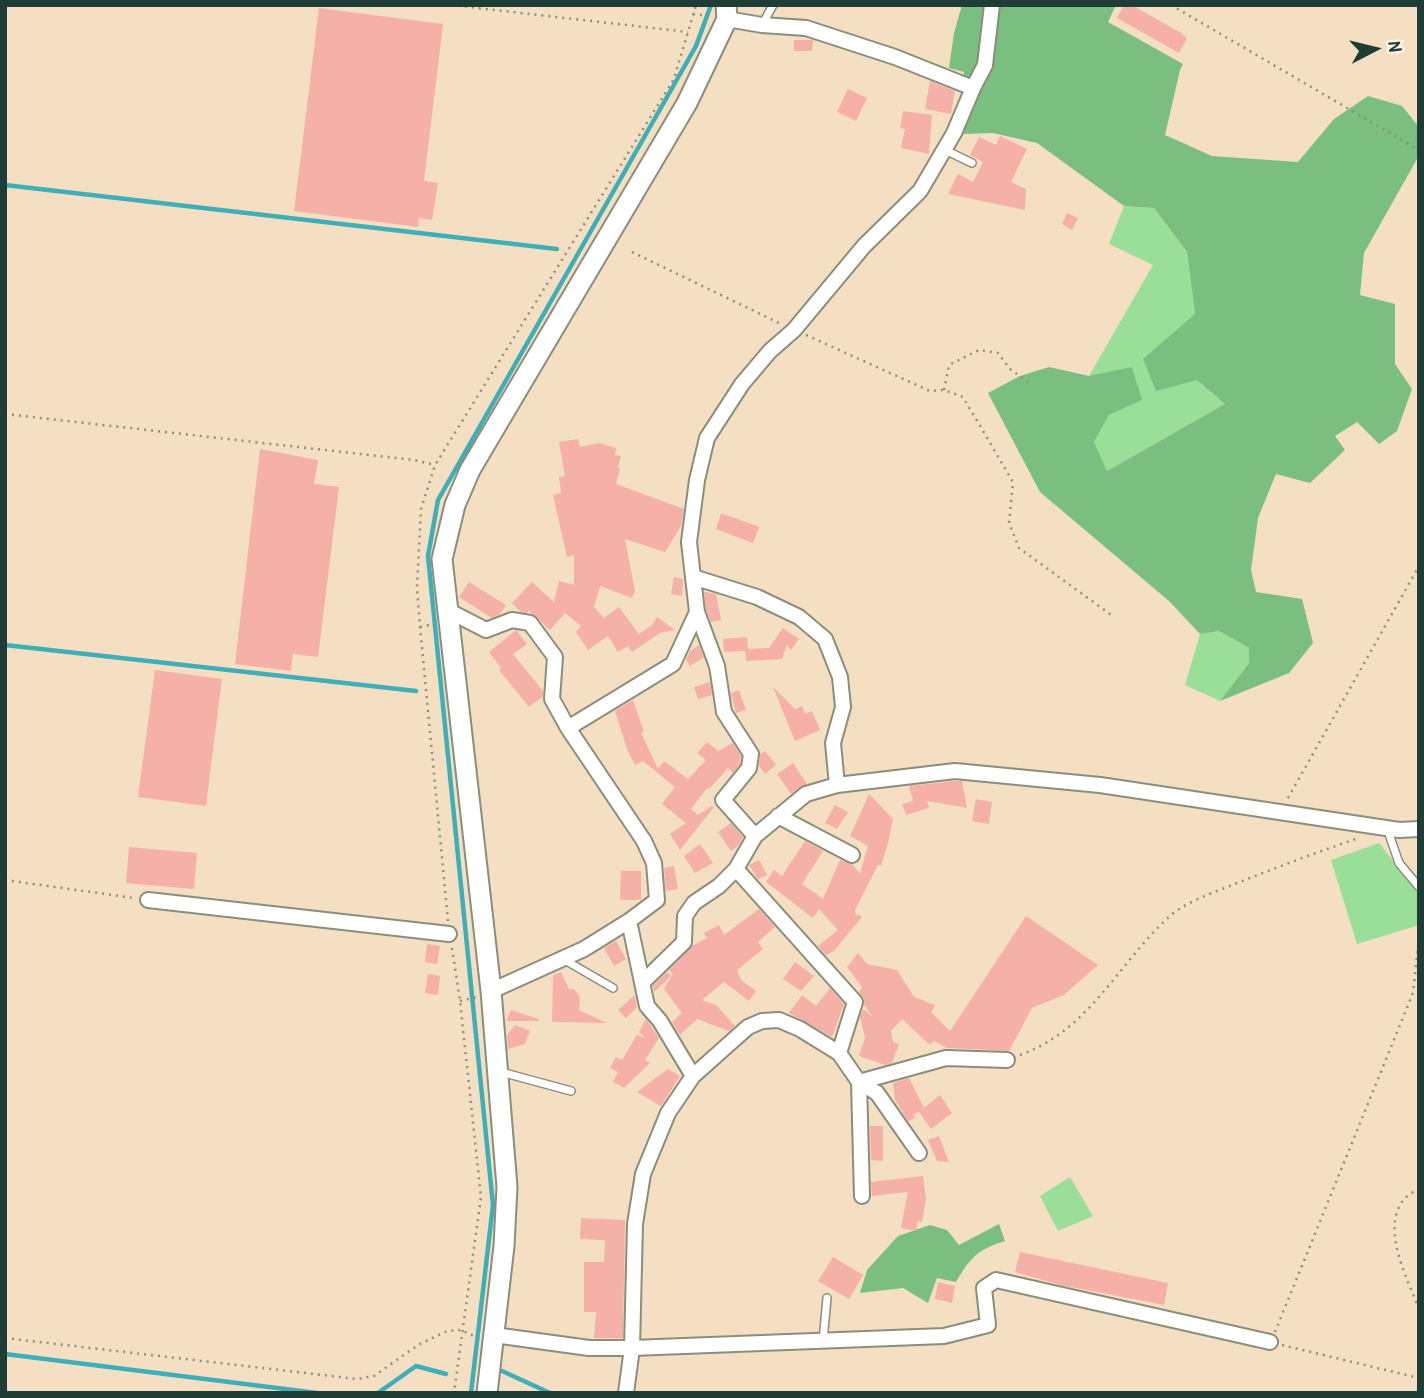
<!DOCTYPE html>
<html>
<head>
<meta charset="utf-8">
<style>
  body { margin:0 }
  #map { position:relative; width:1424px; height:1398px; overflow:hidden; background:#f4dfc3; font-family:"Patrick Hand",sans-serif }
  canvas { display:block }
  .frame { position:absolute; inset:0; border:7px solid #1f3d34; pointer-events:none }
  .north { position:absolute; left:1340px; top:14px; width:70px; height:70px; -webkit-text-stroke:5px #fcf5e5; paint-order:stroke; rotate:83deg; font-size:19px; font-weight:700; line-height:28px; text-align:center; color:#1f3d34 }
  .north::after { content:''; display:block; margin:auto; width:24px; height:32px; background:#1f3d34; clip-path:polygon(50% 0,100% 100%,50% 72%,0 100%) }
</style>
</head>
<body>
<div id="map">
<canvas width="1424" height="1398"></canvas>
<div class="frame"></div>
<div class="north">N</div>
</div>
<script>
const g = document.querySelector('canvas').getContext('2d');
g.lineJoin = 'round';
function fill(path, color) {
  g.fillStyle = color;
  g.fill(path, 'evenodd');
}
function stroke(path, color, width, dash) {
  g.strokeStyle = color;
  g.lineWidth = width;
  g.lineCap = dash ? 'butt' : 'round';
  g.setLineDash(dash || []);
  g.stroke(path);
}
const green = new Path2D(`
  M1124 206 1154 208 1187 252 1195 314 1197 380 1225 404 1107 471 1094 442 1109 415 1142 399 1089 376 1153 265 1109 244Z
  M1219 631 1249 648V663L1220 701 1185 685 1200 634Z
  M1379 843 1416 890 1419 898V925L1357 944 1331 860Z
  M1070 1177 1093 1216 1058 1231 1040 1196Z`);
const forest = new Path2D(`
  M962 5H1116L1108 22 1183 64 1180 70 1165 135 1212 156 1298 162 1334 119 1368 96 1402 106 1419 127 1417 159 1364 253 1360 295 1395 304V364L1412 389 1397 431 1379 444 1357 422 1335 436 1345 450 1310 483 1276 474 1258 518 1251 570 1256 592 1302 599 1313 643 1289 673 1220 701 1249 663V648L1219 631 1200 634 1169 601 1040 492 988 393 1020 376 1049 367 1089 376 1132 367 1142 400 1109 415 1094 442 1107 471 1225 404 1197 380 1156 391 1143 359 1195 314 1187 252 1154 208 1124 206 1037 143 993 133 960 134 964 72 949 68 954 33Z
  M999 1224 1005 1241C978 1249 970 1258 956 1282L937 1278 928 1303 903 1288 860 1293 867 1270 898 1236 930 1225 947 1230 959 1245Z`);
const stream = new Path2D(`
  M5 185 557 249
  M5 645 416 691
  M5 1354 317 1393
  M502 1371 550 1393
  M378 1393 416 1366 446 1374
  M471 1393 493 1205 428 556 438 500 696 46 711 5`);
const building = new Path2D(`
  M1124 5H1132L1181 33 1187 38 1179 53 1117 18Z
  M319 8 443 24 424 181 438 183 432 220 419 218 418 227 294 211Z
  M794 40H813L812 51H794Z
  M930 81 955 91 951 114 925 109Z
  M848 89 867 98 856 121 837 112Z
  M903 111 932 115 929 154 901 148 905 129 900 128Z
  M1000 136 1027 149 1011 182 1026 189 1025 210 948 194 958 174 973 182 983 162 970 155 979 137 996 145Z
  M1067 213 1078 218 1072 230 1062 224Z
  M578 439 580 447 599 443 616 448 615 455 621 456 618 467 620 468 616 484 684 509 681 526 665 552 625 539 635 591 632 598 600 586 594 607 604 618 619 607 639 634 652 625 657 617 675 630 660 633 632 652 628 646 618 652 608 636 588 650 576 632 581 626 565 613 550 630 529 611 527 613 521 612 512 603 532 582 554 602 559 581 574 585V555L567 557 553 495 561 493 559 477 565 476 559 442Z
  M260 449 318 460 314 484 339 487 318 657 293 654 291 671 235 664Z
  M721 513 759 527 753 543 716 529Z
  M674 577 683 579 682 596 671 594Z
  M469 582 506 605 500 614 492 618 459 597Z
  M704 592 716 594 721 620 711 622 706 610Z
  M783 628 799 639 791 650 787 645 782 659 746 661 745 651 724 652 723 639 747 637 748 649 769 648Z
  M516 630 527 644 513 654 543 691V696L529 707 499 670 501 668 489 652Z
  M699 645 704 657 690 666 686 660 690 651Z
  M155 670 222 679 206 806 138 797Z
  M710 682 712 695 698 699 694 687Z
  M773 687 795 709 802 706 805 714 812 711 820 730 795 741Z
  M739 690 746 710 736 713 731 693Z
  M633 700 644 732 641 733 658 769 664 761 688 779 706 760 697 753 707 742 718 751 733 743 741 756 740 764 733 773 728 768 709 789 707 788 691 809 698 815 712 806 714 807 680 850 670 834 686 823 662 804 675 787 643 761 635 765 627 749 615 711Z
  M765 751 776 765 765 774 759 766 760 754Z
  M793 763 807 784 791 794 777 774Z
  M955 781H962L967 808 927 801 929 808 906 815 902 804 913 801 909 786Z
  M869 794 893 819 888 843 881 866 878 865 855 910 856 916 858 914 862 917 834 951 826 955 818 946 838 930 819 909 813 918 766 882 774 870 782 876 805 841 823 851 802 884 823 899 840 860 853 865 860 874 868 846 850 836Z
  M976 799 992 802 989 824 972 821Z
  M835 805 848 812 837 829 825 823Z
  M731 823 743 837 738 846 731 851 718 832Z
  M700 844 713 863 695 873 684 856Z
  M129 847 197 853 194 889 126 883Z
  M759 860 767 875 758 879 749 865Z
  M674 866 678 889 666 891 664 868Z
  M621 871H641V900H620Z
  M759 909 775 927 758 942 763 949 737 970 741 980 756 991 749 1001 724 982 702 1000 716 1005 735 1026 729 1031 697 1019 680 1035 672 1022 682 1013 664 989 673 974 669 970 692 946 707 938 704 933 719 925 724 935Z
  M1026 916 1098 965 1064 995 1032 1008 1009 1051 947 1048 934 1041 930 1045 902 1019 891 1031 893 1042 899 1044 892 1063 885 1065 859 1056 865 1038 860 1017 863 1009 873 1017 864 1005V999L859 992 862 987 847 967 858 953 867 964 897 970 914 997 935 1005 931 1012 950 1031Z
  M616 941 626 959 614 966 604 948Z
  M427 944 440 946 437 964 425 962Z
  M795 962 814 976 801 991 783 979Z
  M561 972 569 989H574L580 997 579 1010 607 1023 552 1022 553 975Z
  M667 972 671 976 654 992 653 986Z
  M428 974 440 976 438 995 425 993Z
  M830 988 844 1004 832 1037 789 1013 802 995 816 1006Z
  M635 995 637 1007 626 1018 618 1010Z
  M511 1010 539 1019V1021H506Z
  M646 1019 659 1038 645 1060 650 1063 624 1088 613 1082 618 1072 610 1068 616 1057 622 1060 637 1035 645 1038 639 1032Z
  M515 1025 530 1031 525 1044 508 1049 507 1035Z
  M668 1069 680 1076 661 1106 637 1092Z
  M909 1078 924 1108 940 1095 952 1113 931 1129 919 1112 914 1114 915 1118 908 1121 895 1100 893 1083Z
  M870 1126H883V1161L871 1160Z
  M939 1136 949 1162 937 1161 928 1140Z
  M923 1176 926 1199 922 1222 918 1221 916 1231 901 1228 908 1192 872 1196 871 1182Z
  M581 1218 625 1220 623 1338H594L596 1312H584V1262H604L605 1240 580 1239Z
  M1020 1252 1168 1283 1164 1305 1061 1285 1015 1272Z
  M833 1257 863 1275 849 1299 818 1281Z
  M938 1282 955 1286 952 1303 935 1299Z`);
const path = new Path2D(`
  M451 5 688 32
  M1171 5 1419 150
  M693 14 711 16
  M632 252 781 324
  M806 335 930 391 944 390 963 397 1013 482 1009 523 1019 548 1114 617
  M944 390 949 365 979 350 998 353 1010 369 1028 382
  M5 414 414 460 435 465
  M420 627 433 624
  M1288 798 1419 566
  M5 880 134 898
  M448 921 420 627 417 587 421 509 435 465 674 79 696 5
  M452 948 460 1001 481 1197 454 1393
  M460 1001 477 997
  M1020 1055C1090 1030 1118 963 1170 916 1186 902 1212 893 1232 885 1273 869 1314 853 1356 839
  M1419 1188C1415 1191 1408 1195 1405 1198 1379 1228 1408 1279 1419 1309
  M1275 1332 1413 993 1419 938
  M5 1338 357 1379 374 1376 418 1345 447 1331 462 1330 470 1335H477
  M1282 1345 1419 1378`);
const service = new Path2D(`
  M762 25 773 5
  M945 150 972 163
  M1387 828 1399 863 1419 887
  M563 959 613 988
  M501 1072 571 1091
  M823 1341 827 1298`);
const minor = new Path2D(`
  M973 88 985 65 992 5
  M693 577 757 597 799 617 825 639 840 677 843 707 833 743 837 785
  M449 611 486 630 512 620 530 623 555 657 552 699 568 728 644 841 654 863 657 900 629 921 584 949 491 991
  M697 612 717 666 724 712 751 754 749 768 723 800 755 836 736 869 855 1002 839 1053
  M568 728 673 664 697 612 689 542 697 480 707 438 742 384 770 351 794 330 864 246 920 191 954 133 973 88 895 57 806 28 762 25 727 19
  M778 816 852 855
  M755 836 806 794 837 785 955 771 1100 785 1399 830 1419 829
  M148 900 449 934
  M642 983 684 942 685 916 694 903 719 886 736 869
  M693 1076 748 1027 762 1021 779 1020 800 1029 839 1053 859 1082 877 1093 919 1153
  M862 1196 859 1082 946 1058 1007 1060
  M494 1335 589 1348H632L944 1336 988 1325 984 1288 996 1280 1270 1342
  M626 1393 632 1348 635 1224 643 1174 668 1113 693 1076 660 1021 647 1006 629 921`);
const tertiary = new Path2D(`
  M487 1393 504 1246 507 1187 491 991 442 559 455 505 470 470 687 103 727 19 726 5`);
fill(green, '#99df98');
fill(forest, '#7abe80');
stroke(stream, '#3eaeb7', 4.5);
fill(building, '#f5b0a8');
stroke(service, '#8a8e7c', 10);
stroke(minor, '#8a8e7c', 18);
stroke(tertiary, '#8a8e7c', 23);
stroke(path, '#8a8e7c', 2.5, [2, 5]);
stroke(service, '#fff', 7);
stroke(minor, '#fff', 14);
stroke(tertiary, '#fff', 19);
</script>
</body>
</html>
